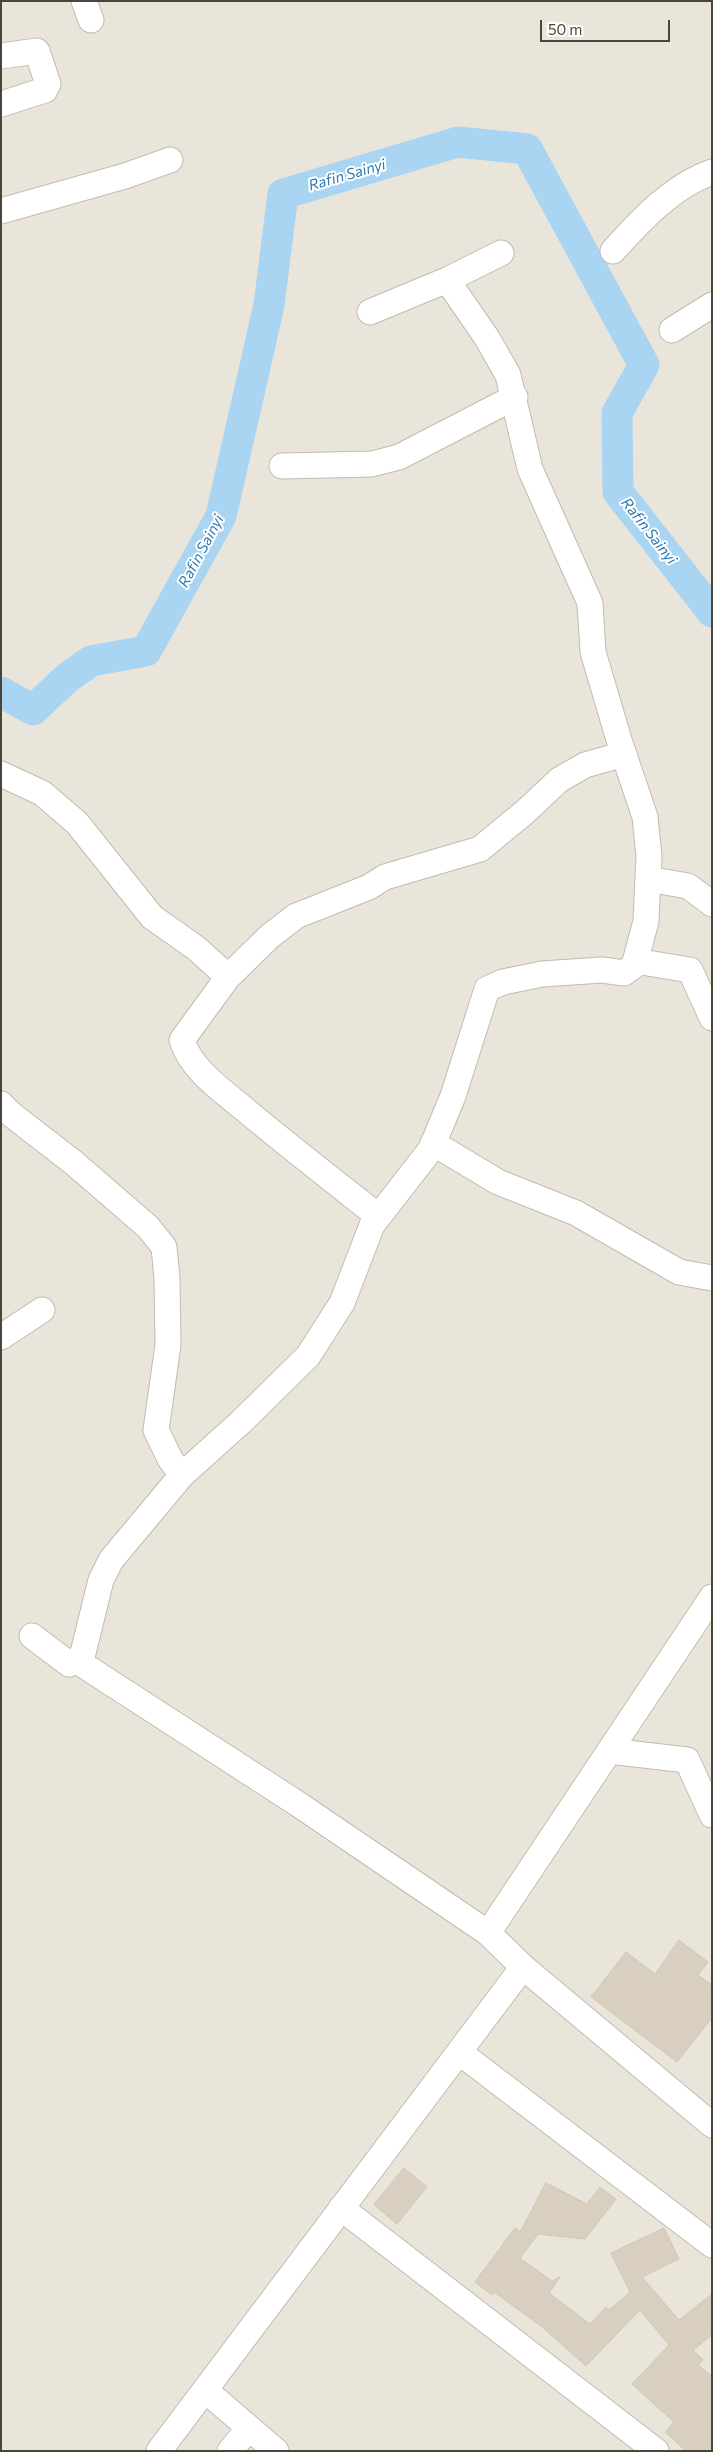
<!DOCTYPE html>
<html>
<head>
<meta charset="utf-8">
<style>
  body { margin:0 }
  #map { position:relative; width:713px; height:2452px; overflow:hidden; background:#f6f3ec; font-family:Commissioner,sans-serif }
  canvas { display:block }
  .frame { position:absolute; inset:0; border:2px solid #4b4439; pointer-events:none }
  .scale { position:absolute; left:540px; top:20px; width:130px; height:22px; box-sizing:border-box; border:2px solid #4b4439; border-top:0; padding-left:6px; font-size:15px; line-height:18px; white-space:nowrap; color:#4b4439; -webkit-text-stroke:4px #fff; paint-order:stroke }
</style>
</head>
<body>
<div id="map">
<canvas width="713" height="2452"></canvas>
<div class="frame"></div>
<div class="scale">50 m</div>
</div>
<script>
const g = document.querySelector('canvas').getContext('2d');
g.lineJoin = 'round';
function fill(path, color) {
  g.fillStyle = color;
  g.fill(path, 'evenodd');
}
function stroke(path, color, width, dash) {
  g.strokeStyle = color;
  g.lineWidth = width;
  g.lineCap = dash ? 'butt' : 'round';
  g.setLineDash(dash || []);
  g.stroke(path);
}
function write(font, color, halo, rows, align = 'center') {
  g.font = font + ' Commissioner,sans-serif';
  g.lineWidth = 4;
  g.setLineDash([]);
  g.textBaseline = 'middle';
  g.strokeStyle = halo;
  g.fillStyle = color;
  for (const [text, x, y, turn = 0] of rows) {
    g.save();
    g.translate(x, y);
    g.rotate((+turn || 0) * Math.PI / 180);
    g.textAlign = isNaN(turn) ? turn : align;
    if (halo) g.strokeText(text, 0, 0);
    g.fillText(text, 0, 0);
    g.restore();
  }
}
const residential = new Path2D(`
  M1 1H712V2451H1Z`);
const river = new Path2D(`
  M1 692 33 710 67 678 91 661 146 651 221 516 269 305 283 194 458 142 527 149 644 365 617 413 618 492 712 612`);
const building = new Path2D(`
  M679 1940 708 1962 698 1975 712 1985V2018L677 2062 591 1997 626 1952 655 1974Z
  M404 2168 427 2187 397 2224 374 2205Z
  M546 2183 587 2204 600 2187 616 2199 585 2239 538 2234 520 2258 552 2281 560 2277 549 2293 590 2324 606 2307 609 2310 630 2292 611 2253 664 2228 679 2259 642 2277 679 2320 712 2294V2335L693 2350 703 2360 698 2365 712 2376V2451H686L665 2432 674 2422 632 2384 669 2345 640 2310 586 2366 541 2326 494 2292 492 2295 475 2282 515 2228 520 2232Z`);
const minor = new Path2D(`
  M84 1 91 20
  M1 56 37 51 48 84 45 90 1 104
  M1 211 125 176 170 160
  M613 251C640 221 672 186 712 172
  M447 280 501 253
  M672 330 712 305
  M282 466 372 464 399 457 515 397
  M1 774 42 793 77 823 152 917 196 948 228 977
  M648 879 688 886 712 904
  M635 961 690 970 712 1018
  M1 1104 12 1115 74 1163 148 1227 164 1247 167 1278 168 1345 156 1430 170 1459 182 1475
  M433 1143 498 1182 576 1213 679 1272 712 1278
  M378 1216C335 1182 291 1148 249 1113 226 1093 191 1071 182 1040L228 977 270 936 296 916 369 887 385 877 480 849 525 812 559 780 585 765 624 754
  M1 1337 42 1310
  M32 1636 69 1664 77 1661 83 1653 101 1580 111 1560 182 1475 241 1422 308 1356 342 1303 372 1225 431 1149 453 1096 487 989 503 982 542 974 602 970 624 973 634 966 646 921 649 856 645 817 619 740 593 652 590 603 530 469 508 375 487 338 447 280 370 312
  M77 1661 298 1804 488 1933 523 1967 712 2125
  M609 1751 687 1760 712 1815
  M488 1933 712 1597
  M459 2052 712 2245
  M341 2208 656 2451
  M205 2390 276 2451
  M159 2451 523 1967
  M230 2451 249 2428`);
const waterNames = [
  ["Rafin Sainyi",347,175,-16],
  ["Rafin Sainyi",649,531,52],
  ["Rafin Sainyi",201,551,-62]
];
fill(residential, '#eae5da');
stroke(river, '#a9d4f2', 31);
fill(building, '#d8cfc1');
stroke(building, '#d3c7b4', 1);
stroke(minor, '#c2bbae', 27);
stroke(minor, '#fff', 25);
write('italic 15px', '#2e7ab2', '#fff', waterNames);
</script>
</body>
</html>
